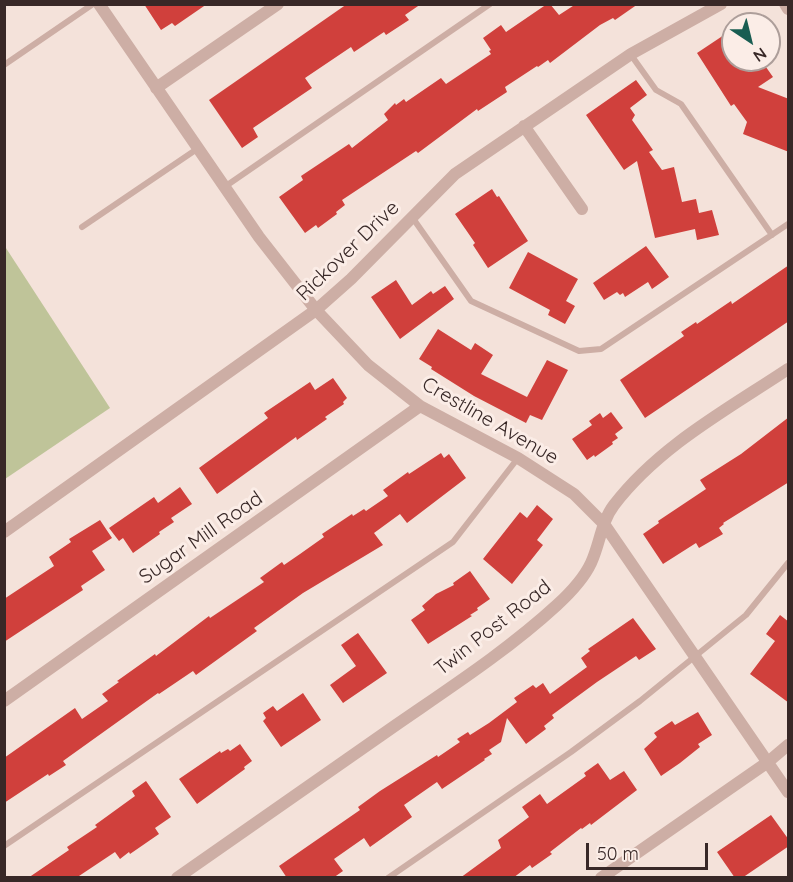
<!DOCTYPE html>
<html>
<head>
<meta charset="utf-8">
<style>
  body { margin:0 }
  #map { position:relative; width:793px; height:882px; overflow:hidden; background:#f4e2da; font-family:Quicksand,sans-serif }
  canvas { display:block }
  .frame { position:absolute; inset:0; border:6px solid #382827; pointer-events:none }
  .north { position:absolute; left:721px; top:12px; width:60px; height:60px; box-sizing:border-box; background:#fbede7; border:2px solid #ad9e9a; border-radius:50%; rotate:145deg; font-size:16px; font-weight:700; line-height:24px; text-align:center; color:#382827 }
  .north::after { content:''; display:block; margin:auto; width:21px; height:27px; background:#195d52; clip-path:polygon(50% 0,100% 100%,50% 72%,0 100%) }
  .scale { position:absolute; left:586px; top:843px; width:122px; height:27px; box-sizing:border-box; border:3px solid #382827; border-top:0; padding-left:8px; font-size:18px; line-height:21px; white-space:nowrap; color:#382827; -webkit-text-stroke:4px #fbede7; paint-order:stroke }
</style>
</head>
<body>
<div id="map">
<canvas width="793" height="882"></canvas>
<div class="frame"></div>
<div class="north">N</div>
<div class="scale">50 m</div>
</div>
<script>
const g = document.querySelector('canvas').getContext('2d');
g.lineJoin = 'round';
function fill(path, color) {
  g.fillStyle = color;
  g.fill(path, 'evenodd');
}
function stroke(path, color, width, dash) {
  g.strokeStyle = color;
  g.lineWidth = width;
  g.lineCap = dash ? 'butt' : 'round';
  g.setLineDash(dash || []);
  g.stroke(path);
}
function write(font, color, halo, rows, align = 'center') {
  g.font = font + ' Quicksand,sans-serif';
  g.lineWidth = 6;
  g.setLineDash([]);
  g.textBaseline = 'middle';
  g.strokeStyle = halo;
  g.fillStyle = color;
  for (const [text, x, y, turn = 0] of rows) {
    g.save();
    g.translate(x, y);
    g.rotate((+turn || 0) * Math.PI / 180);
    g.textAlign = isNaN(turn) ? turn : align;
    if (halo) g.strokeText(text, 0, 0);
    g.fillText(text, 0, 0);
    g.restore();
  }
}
const green = new Path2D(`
  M4 245 110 408 5 479H4Z`);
const building = new Path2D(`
  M144 4H207L175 26 172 23 161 30Z
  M347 4H421L405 15 409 20 386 35 384 32 354 52 351 47 305 78 312 88 253 128 258 137 242 148 209 100Z
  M547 4H550L559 15 576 4H638L615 20 613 18 600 25 550 63 548 60 538 67 537 66 505 87 507 92 478 111 477 109 418 153 416 151 342 200 345 205 336 212 337 214 318 228 316 225 305 233 279 197 303 180 301 176 349 144 352 148 388 120 384 114 395 103 396 105 404 99 406 102 441 78 446 84 491 54 489 51 491 50 483 38 501 25 506 32Z
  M733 29V60H761L773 77 758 87 789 99V152L743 134 747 122 734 104 731 106 697 53Z
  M636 80 647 95 630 108 635 115 632 120 653 150 649 152 662 170 674 167 682 202 696 199 699 213 712 210 719 235 697 240 695 229 655 238 637 161 624 170 586 115Z
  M492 189 497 197 499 196 528 241 488 268 473 245 475 243 455 214Z
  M646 246 669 277 652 289 648 282 625 297 623 293 620 295 617 292 604 300 593 283Z
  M528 252 578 279 566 301 575 306 565 324 548 315 550 310 509 288Z
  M789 265V321L645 418 620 380 684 336 681 332 696 322 697 324 731 301 732 304Z
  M396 280 412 305 431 291 433 294 445 286 454 299 400 339 371 297Z
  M438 329 471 350 475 343 493 355 481 374 527 397 547 360 568 370 542 420 530 415 526 423 474 396 431 369 432 367 419 359Z
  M333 378 347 398 343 402 344 404 325 417 327 419 297 440 296 437 217 494 199 468 268 418 264 413 310 382 315 390Z
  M611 412 623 428 615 434 618 438 612 442 613 444 595 457 594 455 587 460 572 439 592 425 589 421 600 413 603 418Z
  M789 417V482L723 523 724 524 719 528 723 534 699 548 696 543 663 564 643 534 659 523 658 521 706 489 700 480 741 454Z
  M441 453 444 458 449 454 466 478 407 523 400 514 374 533 383 545 303 593 254 628 257 631 196 675 193 671 159 694 158 693 63 761 66 765 49 776 48 774 4 803V758L75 708 82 719 108 701 102 694 119 682 117 681 155 654 156 656 209 616 210 618 264 582 260 578 282 562 284 565 300 554 324 537 322 534 352 514 353 516 364 509 366 511 388 496 383 490 408 472 409 474Z
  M180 487 192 504 171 518 174 522 159 532 160 534 133 553 123 538 119 541 109 528 154 497 158 503Z
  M537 505 553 519 537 540 543 545 512 584 483 559 520 512 527 518Z
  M100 520 112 538 92 551 105 570 81 586 83 590 4 642V599L54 566 49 557 71 542 69 539Z
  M470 571 490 599 477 608 478 610 470 615 472 616 428 644 411 620 425 610 422 606 436 594 454 585 453 583Z
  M780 615 789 622V703L750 674 775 641 766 634Z
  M633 618 656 649 639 660 636 656 597 682 552 715 554 718 544 726 546 729 526 744 507 718 501 742 489 750 492 754 484 759 485 760 442 789 437 782 404 805 412 817 370 847 364 838 334 859 343 871 333 878H287L279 866 360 810 358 807 380 791 437 755 438 757 460 742 457 739 468 732 470 735 489 723 517 702 514 698 533 685 536 688 543 683 550 694 587 667 581 658 590 651 588 649Z
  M358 633 387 673 343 703 330 685 356 666 341 645Z
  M303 693 321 720 281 747 263 721 266 718 263 713 273 706 277 711Z
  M698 712 712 735 698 744 700 747 680 763 661 776 644 749 657 737 654 733 672 721 675 725Z
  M240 744 252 761 244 767 245 769 197 804 179 779 220 751 221 753 228 749 230 751Z
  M598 763 610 780 624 771 637 790 591 825 590 823 582 829 581 828 550 852 552 854 532 868 530 865 513 878H460L501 848 498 840 529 817 522 807 540 794 547 804 586 776 584 773Z
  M146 781 171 817 155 828 159 834 130 854 129 852 120 859 115 852 76 878H28L69 850 67 847 97 827 95 825 135 796 132 791Z
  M771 815 789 840V846L742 878H735L717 852Z`);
const service = new Path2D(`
  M631 55 656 90 681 104 772 235
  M4 65 93 4
  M223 188 490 4
  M412 217 471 301 579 351 601 349 788 224
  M82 227 197 149
  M4 846 453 542 518 458
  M388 878 571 752 640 701 746 615 788 563`);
const minor = new Path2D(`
  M99 4 259 237 316 310 368 365 420 406 518 458 574 494 604 524 788 792
  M785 4 788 9
  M156 88 278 4
  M524 126 582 209
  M4 532 316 310 351 279 455 174 631 54 721 4
  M4 701 420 406
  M177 878C250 827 323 776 396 725 451 687 508 650 557 605 569 594 584 578 591 563 600 544 601 522 614 505 659 446 728 409 788 369
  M601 878 768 762 788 745`);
const streetNames = [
  ["Rickover Drive",348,251,-44],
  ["Crestline Avenue",490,421,30],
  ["Sugar Mill Road",201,538,-35],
  ["Twin Post Road",493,628,-38]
];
fill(green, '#bfc499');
fill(building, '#d0403c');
stroke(service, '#cdaea5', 6);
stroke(minor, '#cdaea5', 12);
write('20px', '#382827', '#fbede7', streetNames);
</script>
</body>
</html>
